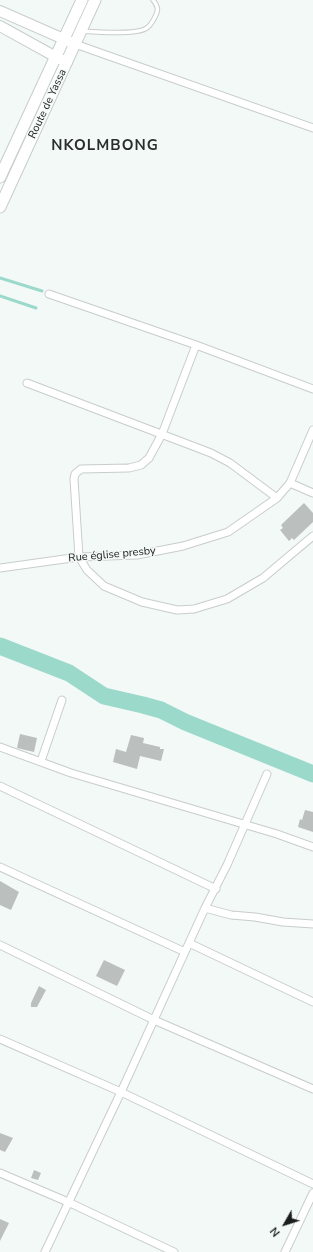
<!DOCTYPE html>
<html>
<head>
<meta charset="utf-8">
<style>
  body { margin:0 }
  #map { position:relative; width:313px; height:1252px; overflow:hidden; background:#f3f9f7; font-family:"Nunito Sans",sans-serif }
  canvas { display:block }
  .north { position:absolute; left:265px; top:1204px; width:40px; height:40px; -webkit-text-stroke:3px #f3f9f7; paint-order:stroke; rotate:231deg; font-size:11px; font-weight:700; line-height:16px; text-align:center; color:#1c1e1e }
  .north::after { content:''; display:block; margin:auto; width:14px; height:18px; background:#1c1e1e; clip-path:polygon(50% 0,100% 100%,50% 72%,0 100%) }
</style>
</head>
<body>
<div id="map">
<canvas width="313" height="1252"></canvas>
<div class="north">N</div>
</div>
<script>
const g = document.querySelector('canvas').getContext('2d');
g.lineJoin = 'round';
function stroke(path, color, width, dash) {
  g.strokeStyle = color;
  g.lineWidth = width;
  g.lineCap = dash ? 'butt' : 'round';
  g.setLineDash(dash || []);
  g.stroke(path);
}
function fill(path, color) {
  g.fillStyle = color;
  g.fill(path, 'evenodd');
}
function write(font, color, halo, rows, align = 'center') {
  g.font = font + ' "Nunito Sans",sans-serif';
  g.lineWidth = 3;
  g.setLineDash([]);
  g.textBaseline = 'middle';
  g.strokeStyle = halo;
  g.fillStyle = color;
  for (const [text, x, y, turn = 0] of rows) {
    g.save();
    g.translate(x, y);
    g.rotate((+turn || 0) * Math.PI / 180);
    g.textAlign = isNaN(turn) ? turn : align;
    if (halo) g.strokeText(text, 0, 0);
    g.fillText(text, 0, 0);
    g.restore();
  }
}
const stream = new Path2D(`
  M0 278 42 291
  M0 296 36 308`);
const river = new Path2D(`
  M0 646 69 673 104 696 143 705 161 710 185 722 313 774`);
const building = new Path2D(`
  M304 503 313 513V522L294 540 292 538 289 541 280 530 283 528 281 525Z
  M20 734 37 738 34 752 17 748Z
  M131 735 144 738 143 743 160 747V749H164L161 761 140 756 137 769 113 762 116 749 126 752Z
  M305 810 313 812V832L298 827 300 819 302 820Z
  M0 881 19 892 11 910 0 905Z
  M104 960 125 970 117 986 96 976Z
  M39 986 46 990 37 1007H31V1003Z
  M0 1133 13 1138 5 1152 0 1150Z
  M34 1170 41 1173 38 1180 31 1178Z
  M0 1219 9 1223 0 1241Z`);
const lane = new Path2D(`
  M82 31C96 32 133 35 145 29 150 27 153 21 155 17 159 10 158 6 153 0`);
const street = new Path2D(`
  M75 44 313 128
  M49 294 196 345 313 389
  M196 345 162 434 149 458 141 465 129 468 81 469 75 474 74 479 79 557 87 570 104 586 142 602 177 610 194 609 227 599 263 578 313 536
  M27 383 211 453 230 463 277 498
  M290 483 313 493
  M0 568 79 557 137 555 183 546 228 532 277 498 290 483 313 430
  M0 747 71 773 277 834 313 847
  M41 761 62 700
  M0 786 216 889
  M0 867 185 952
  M205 908 231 915 255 917 283 922 313 924
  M189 943 313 1002
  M0 945 154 1020 313 1089
  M0 1039 121 1092 313 1184
  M0 1173 68 1202 174 1252
  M45 1252 121 1092 205 908 227 865 267 774
  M285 1252 313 1193`);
const secondary = new Path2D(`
  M0 11 75 44
  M0 26 56 57 67 62`);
const primary = new Path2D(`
  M0 177 82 0
  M0 207 95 0`);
const streetNames = [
  ["Route de Yassa",48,104,-65],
  ["Rue église presby",112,555,-5]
];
const districtNames = [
  ["NKOLMBONG",105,146]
];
stroke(stream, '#9bd9ca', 3);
stroke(river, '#9bd9ca', 17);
fill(building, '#bbc0bf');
stroke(lane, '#c8cdcc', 5.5);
stroke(street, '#c8cdcc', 9);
stroke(secondary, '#c8cdcc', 12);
stroke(primary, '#c8cdcc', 13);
stroke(lane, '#fff', 3.5);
stroke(street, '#fff', 7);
stroke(secondary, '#fff', 10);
stroke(primary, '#fff', 11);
write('11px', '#1c1e1e', '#f3f9f7', streetNames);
g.letterSpacing = '1px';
write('bold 15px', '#292d2c', '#f3f9f7', districtNames);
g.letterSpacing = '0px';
</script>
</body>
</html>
